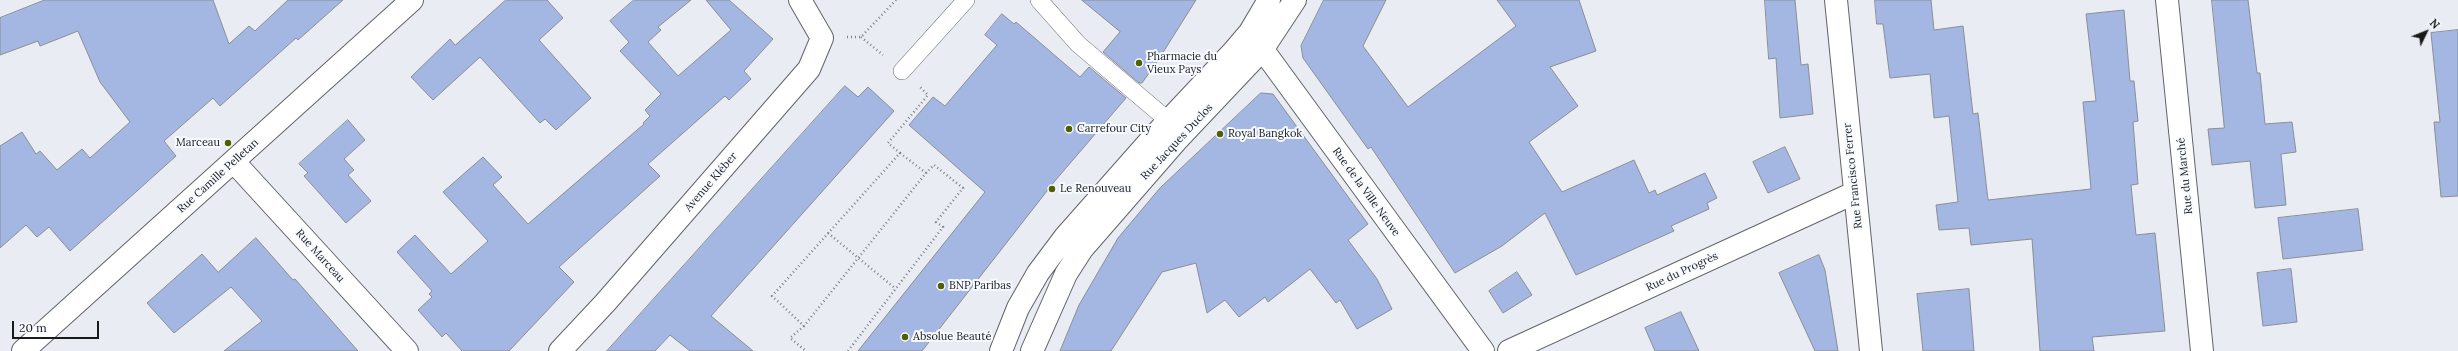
<!DOCTYPE html>
<html>
<head>
<meta charset="utf-8">
<style>
  body { margin:0 }
  #map { position:relative; width:2458px; height:351px; overflow:hidden; background:#e9ecf3; font-family:Lora,serif }
  canvas { display:block }
  .north { position:absolute; left:2406px; top:12px; width:40px; height:40px; -webkit-text-stroke:3px #f7faff; paint-order:stroke; rotate:47deg; font-size:11px; font-weight:700; line-height:16px; text-align:center; color:#181a1c }
  .north::after { content:''; display:block; margin:auto; width:14px; height:18px; background:#181a1c; clip-path:polygon(50% 0,100% 100%,50% 72%,0 100%) }
  .scale { position:absolute; left:12px; top:321px; width:87px; height:18px; box-sizing:border-box; border:2px solid #181a1c; border-top:0; padding-left:5px; font-size:12px; line-height:14px; white-space:nowrap; color:#181a1c; -webkit-text-stroke:3px #f7faff; paint-order:stroke }
</style>
</head>
<body>
<div id="map">
<canvas width="2458" height="351"></canvas>
<div class="north">N</div>
<div class="scale">20 m</div>
</div>
<script>
const g = document.querySelector('canvas').getContext('2d');
g.lineJoin = 'round';
function fill(path, color) {
  g.fillStyle = color;
  g.fill(path, 'evenodd');
}
function stroke(path, color, width, dash) {
  g.strokeStyle = color;
  g.lineWidth = width;
  g.lineCap = dash ? 'butt' : 'round';
  g.setLineDash(dash || []);
  g.stroke(path);
}
function write(font, color, halo, rows, align = 'center') {
  g.font = font + ' Lora,serif';
  g.lineWidth = 4;
  g.setLineDash([]);
  g.textBaseline = 'middle';
  g.strokeStyle = halo;
  g.fillStyle = color;
  for (const [text, x, y, turn = 0] of rows) {
    g.save();
    g.translate(x, y);
    g.rotate((+turn || 0) * Math.PI / 180);
    g.textAlign = isNaN(turn) ? turn : align;
    if (halo) g.strokeText(text, 0, 0);
    g.fillText(text, 0, 0);
    g.restore();
  }
}
const building = new Path2D(`
  M45 0H213L229 44 249 26 255 31 288 0H343L298 40 296 38 220 106 213 98 164 141 176 156 70 251 49 227 37 237 26 225 0 248V146L22 132 36 154 40 151 57 170 82 149 90 158 130 122 100 82 78 31 40 46 38 41 0 55V18Z
  M506 0H547L563 18 539 40 591 98 556 130 545 119 540 123 480 57 433 100 411 77 450 39 455 45Z
  M634 0H691L658 27 661 30 648 42 678 76 731 30 706 0H729L773 39 744 71 751 79 729 100 725 96 648 164 660 176 559 267 574 282 509 351H462L446 333 442 337 418 310 432 297 429 294 432 291 397 252 415 235 451 274 488 241 443 192 483 157 502 177 493 185 528 224 644 124 643 123 650 116 645 110 661 94 620 51 629 42 610 21Z
  M1082 0H1196L1157 62 1142 83H1139L1103 52 1120 32Z
  M1324 0H1386L1363 46 1408 107 1516 26 1497 0H1579L1596 51 1550 67 1578 106 1529 142 1562 192 1634 160 1649 193 1655 190 1657 195 1705 173 1717 198 1707 203 1709 209 1671 226 1674 231 1576 275 1545 213 1502 246 1455 273 1371 147 1368 149 1303 58 1301 46Z
  M1765 0H1795L1801 65 1808 64 1813 114 1780 118 1776 58 1769 59Z
  M1875 0H1931L1934 30 1963 26 1973 114 1978 113 1988 200 2091 189 2083 102 2096 101 2086 14 2124 10 2130 81H2134L2138 121 2133 122 2138 184 2131 185 2136 235 2155 233 2165 331 2092 337 2094 351H2040L2032 239 1971 245 1969 228 1939 230 1936 205 1958 202 1949 116 1934 118 1930 74 1890 78 1883 24H1877Z
  M2212 0H2248L2257 73H2260L2265 124 2292 122 2296 152 2281 154 2286 205 2255 208 2250 161 2212 165 2208 129 2224 128Z
  M1002 14 1014 24 1016 22 1080 77 1089 67 1126 98 1054 182 922 351H858L985 192 909 125 933 97 945 106 997 45 985 35Z
  M2458 30V196L2441 197 2434 122H2440L2431 33Z
  M845 86 858 97 868 87 894 111 711 316 753 351H690L670 335 655 351H607Z
  M1261 93 1273 94 1368 224 1348 240 1377 279 1392 309 1357 329 1340 300 1336 303 1310 269 1268 302 1265 297 1239 317 1225 300 1207 313 1196 263 1162 272 1111 351H1060L1079 305 1118 238 1160 188Z
  M348 120 365 140 344 159 354 170 348 175 371 201 346 223 304 176 308 173 299 164Z
  M1785 147 1800 179 1768 193 1753 162Z
  M2358 209 2363 250 2283 259 2278 218Z
  M256 238 293 280 295 279 358 351H224L262 321 231 287 174 333 147 303 202 254 218 272Z
  M1819 255 1825 270 1838 351H1815L1779 273Z
  M2291 269 2297 322 2263 326 2257 273Z
  M1517 272 1532 295 1503 313 1489 291Z
  M1969 289 1974 351H1923L1917 294Z
  M1681 312 1699 351H1655L1645 328Z`);
const path = new Path2D(`
  M847 37H861L896 0
  M861 37 883 55
  M900 153 926 173 804 326 772 296 900 153 888 143 928 95 919 86
  M828 233 896 289
  M804 326 790 338 806 351
  M848 351 943 227 936 222 963 188 934 165 926 173`);
const lane = new Path2D(`
  M1039 0 1078 44 1177 128
  M902 71 966 0`);
const street = new Path2D(`
  M1836 0 1871 351
  M2167 0 2202 351
  M1252 35 1483 351
  M234 162 407 351
  M23 351 412 0
  M560 351 605 303 809 69 822 38 800 0
  M1509 351 1854 193`);
const secondary = new Path2D(`
  M1001 351 1018 308 1038 273 1065 237 1156 134 1233 52 1250 32 1269 0
  M1032 351 1066 274 1082 249 1176 141 1262 50 1295 0`);
const markers = [
  [1139,63,4,"#525f00"],
  [1069,129,4,"#525f00"],
  [1220,134,4,"#525f00"],
  [228,143,4,"#525f00"],
  [1052,189,4,"#525f00"],
  [941,286,4,"#525f00"],
  [905,337,4,"#525f00"]
];
const poiNames = [
  ["Pharmacie du",1147,57],
  ["Vieux Pays",1147,70],
  ["Carrefour City",1077,129],
  ["Royal Bangkok",1228,134],
  ["Marceau",220,143,"right"],
  ["Le Renouveau",1060,189],
  ["BNP Paribas",949,286],
  ["Absolue Beauté",913,337]
];
const streetNames = [
  ["Rue Jacques Duclos",1177,142,-47],
  ["Rue Camille Pelletan",218,176,-42],
  ["Rue Francisco Ferrer",1853,176,-96],
  ["Rue du Marché",2185,176,-96],
  ["Avenue Kléber",711,182,-49],
  ["Rue de la Ville Neuve",1366,192,54],
  ["Rue Marceau",320,256,48],
  ["Rue du Progrès",1682,272,-25]
];
fill(building, '#a3b7e2');
stroke(building, '#8b8e94', 1);
stroke(lane, '#616469', 18);
stroke(street, '#616469', 24);
stroke(secondary, '#616469', 24);
stroke(path, '#7f8286', 2.5, [1, 3]);
stroke(lane, '#fff', 17);
stroke(street, '#fff', 22);
stroke(secondary, '#fff', 22);
for (const [x, y, r, color] of markers) {
  const dot = new Path2D();
  dot.arc(x, y, r, 0, 2 * Math.PI);
  g.fillStyle = color;
  g.fill(dot);
  stroke(dot, '#f7faff', 1.5);
}
write('11px', '#181a1c', '#f7faff', poiNames, 'left');
write('11px', '#181a1c', '#f7faff', streetNames);
</script>
</body>
</html>
